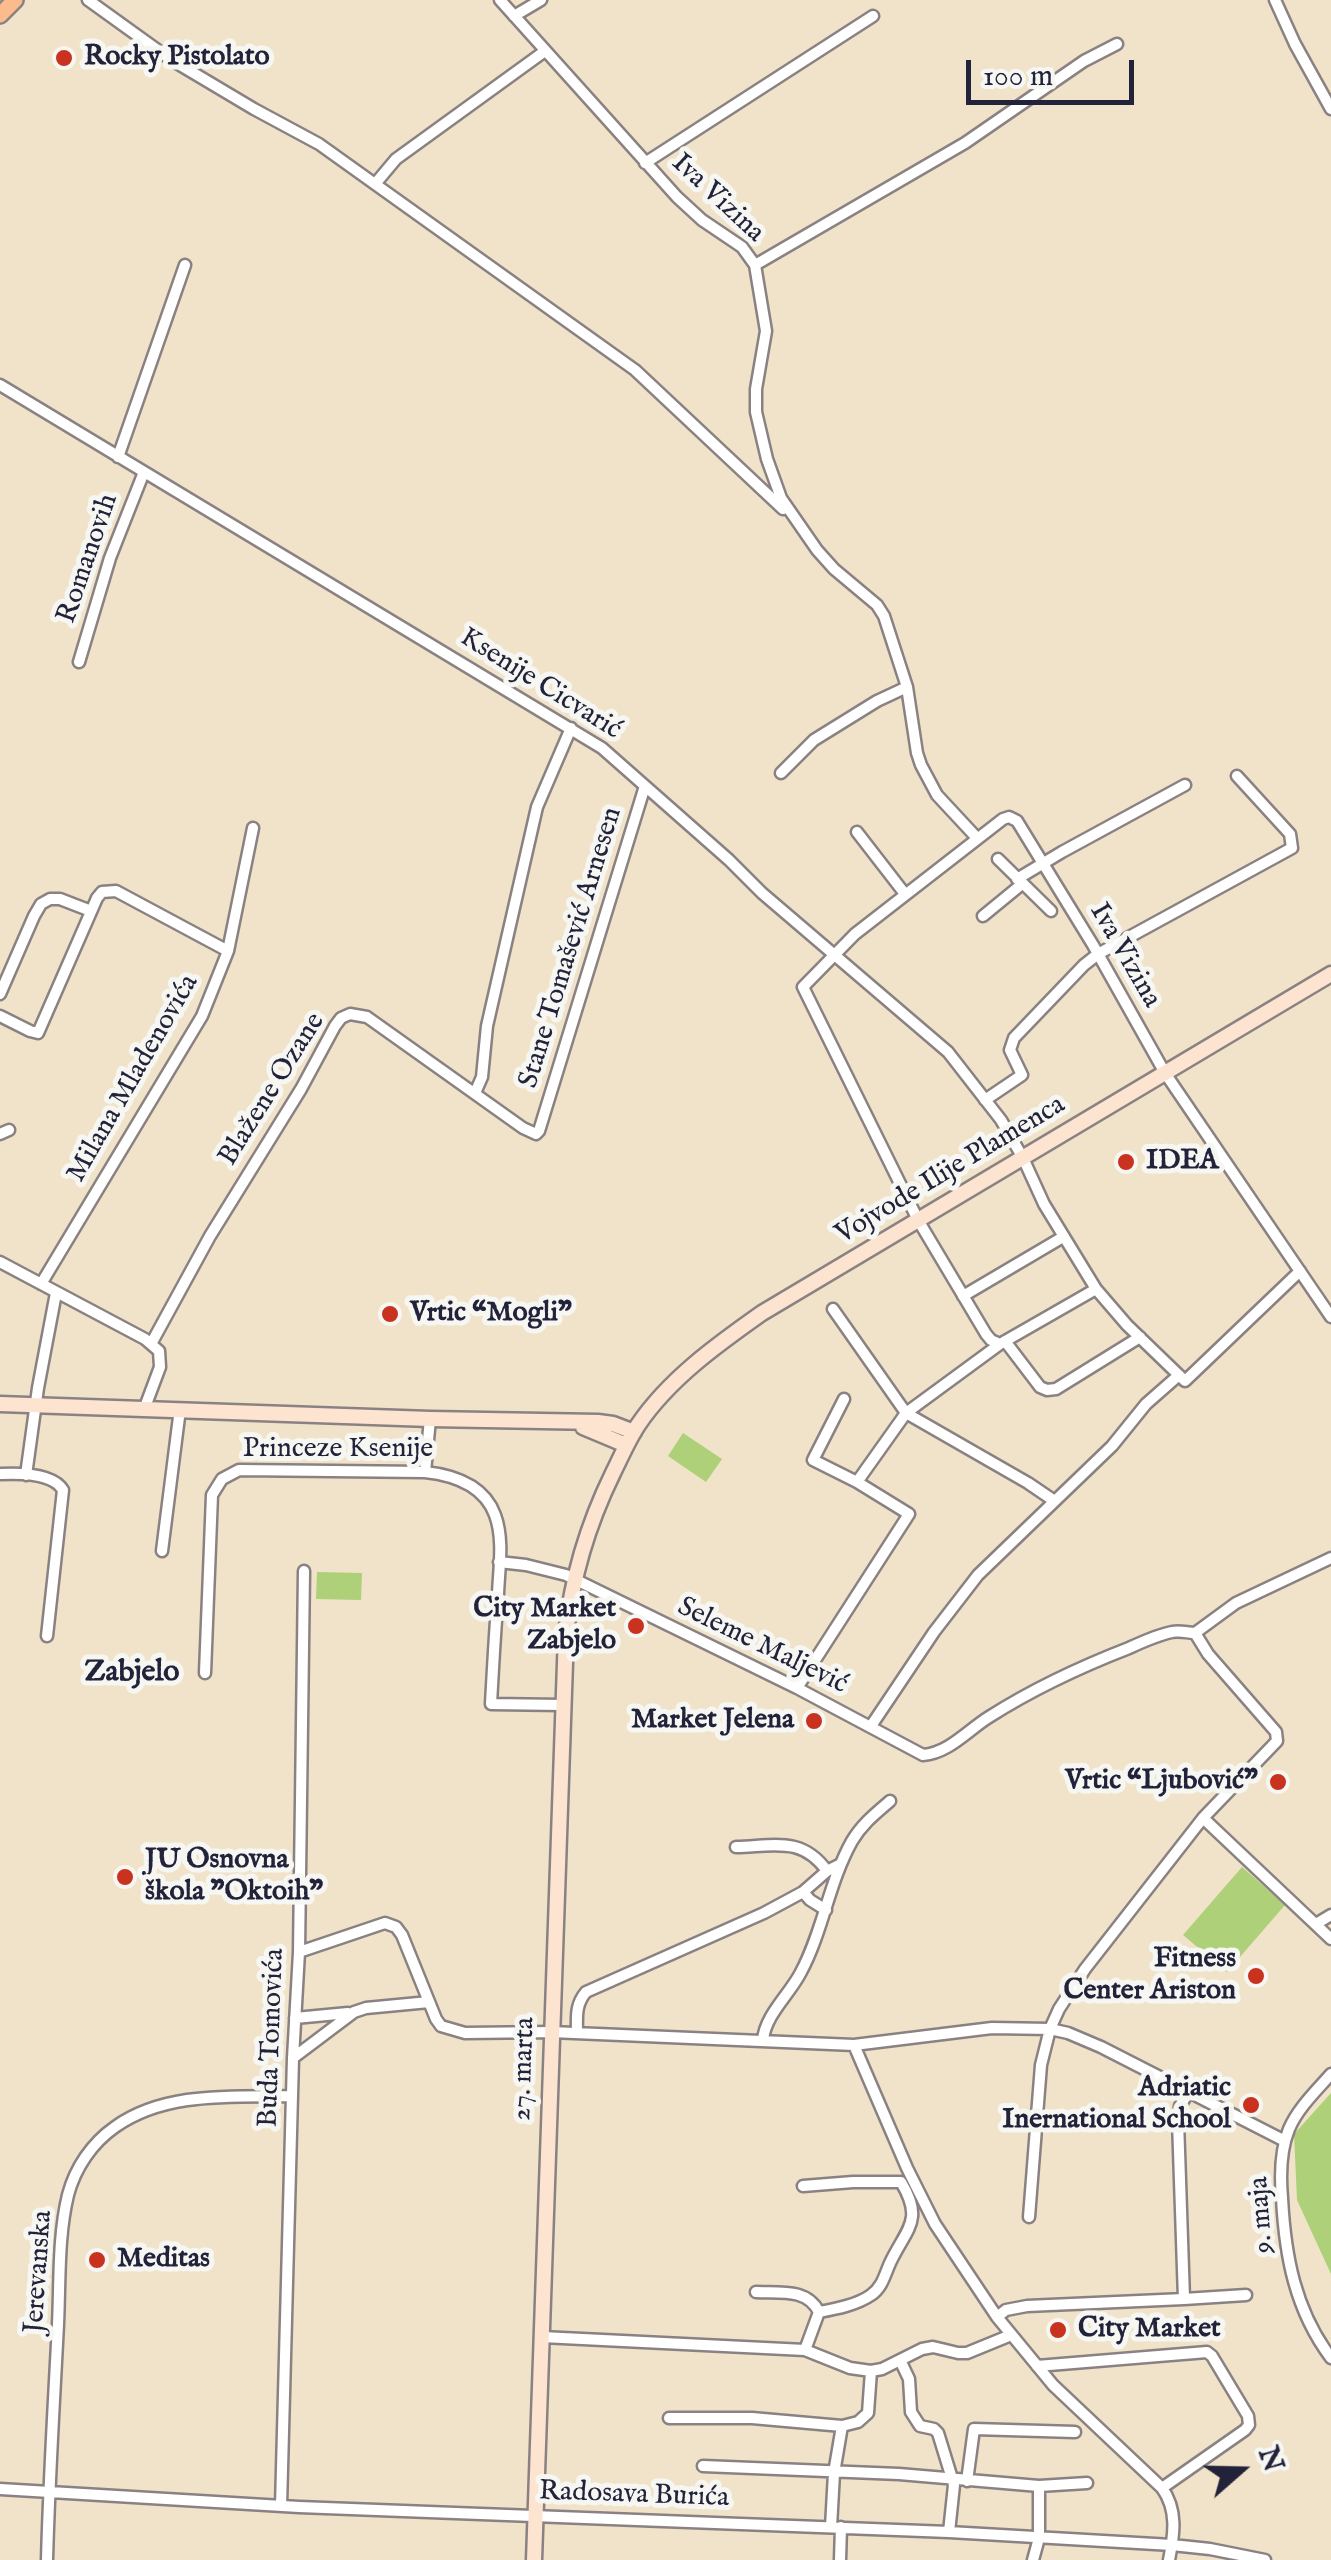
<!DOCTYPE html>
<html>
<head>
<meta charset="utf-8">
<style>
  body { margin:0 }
  #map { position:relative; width:1331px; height:2560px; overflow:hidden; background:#f1e3c9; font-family:"IM FELL English",serif }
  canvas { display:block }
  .north { position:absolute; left:1191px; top:2420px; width:100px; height:100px; -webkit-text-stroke:8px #f6f6f2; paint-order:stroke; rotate:70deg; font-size:28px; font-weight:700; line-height:40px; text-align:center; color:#22223b }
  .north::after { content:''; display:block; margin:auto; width:35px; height:45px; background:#22223b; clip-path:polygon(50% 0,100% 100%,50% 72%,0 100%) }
  .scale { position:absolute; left:966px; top:60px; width:168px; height:45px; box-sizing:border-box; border:5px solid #22223b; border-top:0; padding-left:12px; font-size:30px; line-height:35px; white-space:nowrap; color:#22223b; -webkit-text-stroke:8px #f6f6f2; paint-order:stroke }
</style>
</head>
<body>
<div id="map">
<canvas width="1331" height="2560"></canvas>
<div class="north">N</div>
<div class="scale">100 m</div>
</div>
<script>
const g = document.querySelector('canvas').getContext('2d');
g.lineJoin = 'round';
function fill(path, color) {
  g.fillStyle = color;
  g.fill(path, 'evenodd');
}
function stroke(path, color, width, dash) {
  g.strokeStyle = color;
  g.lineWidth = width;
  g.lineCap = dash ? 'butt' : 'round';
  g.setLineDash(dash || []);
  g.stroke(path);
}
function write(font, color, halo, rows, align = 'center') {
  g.font = font + ' "IM FELL English",serif';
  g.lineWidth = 10;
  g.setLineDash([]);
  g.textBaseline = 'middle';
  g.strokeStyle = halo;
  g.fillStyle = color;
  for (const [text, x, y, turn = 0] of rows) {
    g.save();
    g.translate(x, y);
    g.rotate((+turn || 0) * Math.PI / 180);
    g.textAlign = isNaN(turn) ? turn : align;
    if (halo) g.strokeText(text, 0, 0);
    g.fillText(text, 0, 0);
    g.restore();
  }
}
const green = new Path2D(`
  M683 1433 722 1459 706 1482 668 1456Z
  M317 1572 362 1573 361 1600 316 1599Z
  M1242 1867 1285 1905 1227 1972 1183 1935Z
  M1331 2093V2274L1297 2200 1294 2134Z`);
const street = new Path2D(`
  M88 0 170 59 254 109 319 144 635 370 783 509
  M500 0 677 197 702 220 742 247 755 265 766 331 756 389V412L767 459 781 498 817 550 834 569 877 605 884 616 907 687 917 753 921 765 937 795 977 838
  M1275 0 1295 44 1331 109
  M514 16 541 0
  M645 163 873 16
  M375 184 396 159 545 51
  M755 265 965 143 1084 61 1117 44
  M0 385 602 748 729 860 762 893 948 1052 1001 1120 1023 1158 1044 1204 1096 1289 1127 1325 1185 1381 1300 1271
  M118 457 185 265
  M79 662 110 558 144 472
  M781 773 814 740 877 701 907 687
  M857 832 905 894
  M998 859 1051 911
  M1017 879 1062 852 1185 785
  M983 916 1022 884
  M0 994 34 916 41 904 50 899H60L91 911
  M0 1016 30 1031 38 1033 97 898 102 892 116 891 228 951
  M475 1093 482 1077 487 1026 537 807 571 728
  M985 1100 1022 1075 1010 1050 1014 1038 1084 965 1098 954 1292 848 1290 834 1237 776
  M0 1134 9 1130
  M0 1262 145 1339 159 1351 160 1367 145 1407
  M41 1284 202 1016 228 951 253 828
  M963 1296 1063 1237
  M833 1309 906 1413 1028 1483 1053 1500
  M1005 1341 1040 1387 1047 1390 1056 1389 1140 1337
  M151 1344 210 1236 301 1089 335 1026 341 1018 350 1014 367 1017 523 1128 536 1134 539 1131 645 786
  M1000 1344 991 1340 986 1334 918 1220 803 987 855 934 1003 819 1009 817 1017 821 1093 945 1165 1073 1331 1317
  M425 1472 430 1419
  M0 1474C19 1473 53 1473 63 1490L47 1636
  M26 1475 38 1388 56 1293
  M857 1482 906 1413 1000 1344 1096 1289
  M162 1551 180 1409
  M499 1562 526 1565 566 1575 797 1688 923 1755C949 1753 968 1730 989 1717 1033 1689 1080 1667 1129 1648 1142 1642 1157 1635 1172 1632 1180 1630 1188 1633 1195 1633L1236 1603 1331 1558
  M205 1673 212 1495 222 1479 239 1470 425 1472C453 1475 484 1485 495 1515 504 1539 499 1569 498 1594 495 1630 493 1667 491 1704L562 1705
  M797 1688 909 1514 857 1482 813 1460 844 1399
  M871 1726 934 1632 978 1575 1112 1446 1146 1404 1179 1375
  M1203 1818 1331 1939
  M736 1847C774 1846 802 1836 827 1871
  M803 1892 810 1900 826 1910
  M1316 1924 1331 1915
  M299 1952 385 1923 396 1927 402 1935 436 2019 441 2026 465 2033 551 2032 854 2045 992 2028 1050 2029 1068 2033 1101 2047 1285 2141
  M295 2018 348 2013
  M577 2033C577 2017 575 2005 586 1992L764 1913 803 1892 827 1871 841 1864
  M763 2040C765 2015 790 1994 801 1972 823 1931 829 1882 852 1841 862 1824 876 1813 890 1801
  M854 2045 907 2168 935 2224 997 2317 1053 2385 1162 2488C1178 2510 1174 2535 1169 2560
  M293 2058 354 2012 366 2008 429 2002
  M1331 2074C1316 2091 1298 2108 1289 2129 1280 2151 1280 2175 1282 2198 1285 2256 1295 2310 1331 2358
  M803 2186 853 2182H901C924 2220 907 2228 891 2261 885 2273 883 2287 871 2295 857 2305 835 2309 819 2312
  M1029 2217 1041 2065 1050 2029 1059 2009 1085 1969 1203 1818 1277 1741 1276 1732 1208 1654 1195 1633
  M756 2292C780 2293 807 2288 819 2312L805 2350
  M1184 2299 1246 2295
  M997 2317 1006 2310 1027 2306 1184 2299 1178 2121 1180 2106 1188 2093
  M542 2337 805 2350 850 2368 871 2371 882 2369 922 2349 933 2347 958 2353H967L1011 2335
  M900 2360 909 2379 911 2412 920 2426 934 2429 938 2433 954 2485 949 2532
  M1037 2366 1207 2352 1212 2356 1248 2416 1249 2425 1245 2430 1162 2488
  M669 2418H752L842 2426
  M703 2466 899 2474 1039 2486 1087 2483
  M967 2481 974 2429 1075 2432
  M0 2489 299 2507 949 2532 1172 2545 1210 2549 1265 2560
  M281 2506 293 2058 299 1952 304 1571
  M831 2527 834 2473 842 2426 858 2422 868 2413 871 2371
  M47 2560C49 2481 54 2403 58 2324 60 2281 58 2236 68 2195 75 2168 92 2143 115 2127 165 2091 233 2097 292 2096
  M840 2560 841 2527
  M1033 2560 1039 2538V2486`);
const secondary = new Path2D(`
  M0 1404 430 1419 598 1422 613 1424 634 1432
  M583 1427 626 1445
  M534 2560 566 1634C572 1576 588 1524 613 1473 621 1457 628 1440 638 1425 669 1379 718 1344 762 1313L1331 974`);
const primary = new Path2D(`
  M0 15 15 0`);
const markers = [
  [64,58,10,"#c8321e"],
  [1126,1162,10,"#c8321e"],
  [390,1314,10,"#c8321e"],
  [636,1626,10,"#c8321e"],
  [814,1721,10,"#c8321e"],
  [1278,1782,10,"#c8321e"],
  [125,1877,10,"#c8321e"],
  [1256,1976,10,"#c8321e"],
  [1251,2105,10,"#c8321e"],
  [97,2260,10,"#c8321e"],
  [1058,2330,10,"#c8321e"]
];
const poiNames = [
  ["Rocky Pistolato",84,58],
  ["IDEA",1146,1162],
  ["Vrtic “Mogli”",410,1314],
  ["City Market",616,1610,"right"],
  ["Zabjelo",616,1642,"right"],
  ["Market Jelena",794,1721,"right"],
  ["Vrtic “Ljubović”",1258,1782,"right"],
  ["JU Osnovna",145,1861],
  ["škola \"Oktoih\"",145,1893],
  ["Fitness",1236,1960,"right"],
  ["Center Ariston",1236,1992,"right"],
  ["Adriatic",1231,2089,"right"],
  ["Inernational School",1231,2121,"right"],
  ["Meditas",117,2260],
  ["City Market",1078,2330]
];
const streetNames = [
  ["Iva Vizina",717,199,43],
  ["Romanovih",89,559,-71],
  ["Ksenije Cicvarić",540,685,32],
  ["Stane Tomašević Arnesen",572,948,-73],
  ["Iva Vizina",1124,956,60],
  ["Milana Mladenovića",134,1079,-60],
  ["Blažene Ozane",273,1090,-58],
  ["Vojvode Ilije Plamenca",951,1171,-31],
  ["Princeze Ksenije",338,1450],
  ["Seleme Maljević",762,1647,26],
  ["Buda Tomovića",273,2038,-88],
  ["27. marta",525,2069,-88],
  ["9. maja",1263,2215,-94],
  ["Jerevanska",40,2272,-86],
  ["Radosava Burića",634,2496,2]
];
const neighbourhoodNames = [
  ["Zabjelo",132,1674]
];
fill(green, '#add078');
stroke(street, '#8a8282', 15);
stroke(secondary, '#8a8282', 19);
stroke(primary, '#8a8282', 20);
stroke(street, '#fff', 10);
stroke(secondary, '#fde4d1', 14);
stroke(primary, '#fbbb8d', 15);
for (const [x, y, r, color] of markers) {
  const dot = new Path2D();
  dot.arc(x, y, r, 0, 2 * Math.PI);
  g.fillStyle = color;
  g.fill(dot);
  stroke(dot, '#f6f6f2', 4);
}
write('bold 28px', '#22223b', '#f6f6f2', poiNames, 'left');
write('28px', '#22223b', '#f6f6f2', streetNames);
write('bold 30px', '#22223b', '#f6f6f2', neighbourhoodNames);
</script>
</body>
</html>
